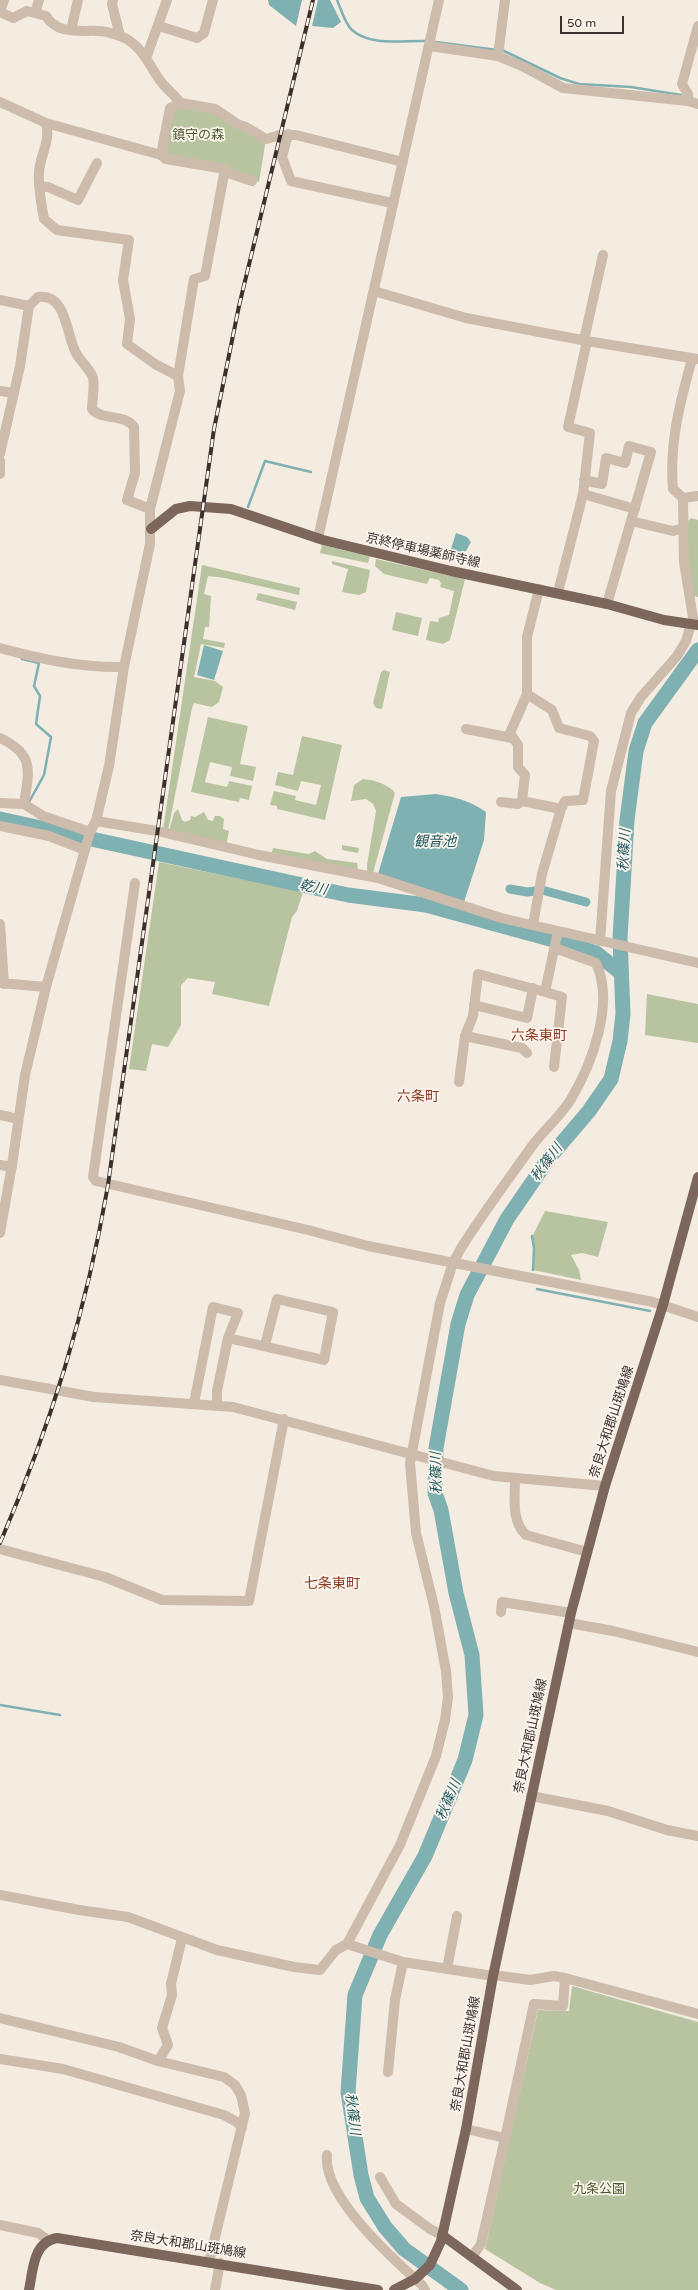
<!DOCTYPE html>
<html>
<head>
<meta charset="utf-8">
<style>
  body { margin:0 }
  #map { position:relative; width:698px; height:2290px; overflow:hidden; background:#f4ebe1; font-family:"Varela Round",sans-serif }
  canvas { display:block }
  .scale { position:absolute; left:560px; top:16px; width:64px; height:18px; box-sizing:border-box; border:2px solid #3b302b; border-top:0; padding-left:5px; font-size:12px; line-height:14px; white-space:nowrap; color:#3b302b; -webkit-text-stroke:3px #fbf5ee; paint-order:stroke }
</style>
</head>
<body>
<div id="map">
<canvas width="698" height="2290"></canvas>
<div class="scale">50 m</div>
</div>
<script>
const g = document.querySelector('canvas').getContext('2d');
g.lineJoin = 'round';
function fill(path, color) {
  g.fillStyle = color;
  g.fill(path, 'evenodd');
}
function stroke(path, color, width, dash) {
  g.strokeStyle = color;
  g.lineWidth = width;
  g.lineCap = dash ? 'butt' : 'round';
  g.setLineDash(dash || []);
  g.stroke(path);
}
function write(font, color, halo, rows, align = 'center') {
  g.font = font + ' "Varela Round","Noto Sans JP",sans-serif';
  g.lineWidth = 3.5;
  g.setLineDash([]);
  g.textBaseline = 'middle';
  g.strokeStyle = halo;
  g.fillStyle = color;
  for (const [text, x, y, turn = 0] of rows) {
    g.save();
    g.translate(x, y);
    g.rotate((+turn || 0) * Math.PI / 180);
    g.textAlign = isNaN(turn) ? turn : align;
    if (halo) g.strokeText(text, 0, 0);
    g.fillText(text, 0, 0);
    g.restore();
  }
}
const green = new Path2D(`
  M181 103 215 110 266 139 259 182 161 155 170 108Z
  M691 518 698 520V597L693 596 688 561V521Z
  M322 545 370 556 368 563 320 553Z
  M376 559 465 579 450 640 443 644 426 640 430 621 438 622 439 618 449 615 454 591 440 587 441 583 439 580 430 578 427 584 384 574 375 566Z
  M332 561 370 570 366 592 359 595 342 592 348 569 332 564Z
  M202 565 300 588 299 595 225 578 208 576 204 594 211 596 209 627H205L203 639 225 643 224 648 201 644 194 677 215 681 223 687 219 702 212 707 194 703 192 708 168 831 163 830Z
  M258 593 297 602 295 610 256 600Z
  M396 612 422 618 418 636 392 630Z
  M384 670 390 672 382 709 376 708 373 703 381 672Z
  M208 717 248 726 240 764 256 767 253 781 230 776 232 767 210 762 205 782 227 787 229 781 252 786 249 800 240 798 239 802 191 792Z
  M302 736 342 745 325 820 277 809V806L270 805 274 791 296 796 295 800 316 805 321 785 301 781 298 791 275 785 278 772 293 775Z
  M363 779C373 780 389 784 395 793L373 873 367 872V865L376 811 373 804 366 799 351 801 354 785Z
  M178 809 182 820 185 822 190 820 191 816 195 817 204 812 208 820 213 821 215 816H220L224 819 223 829 229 831 226 845 169 831 174 813Z
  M342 845 359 848 358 853 342 850Z
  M273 848 309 854 315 851 327 859 357 863 358 870 271 855Z
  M159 862 303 892 297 911 292 917 269 1006 212 994 215 982 188 978 181 985V1025L168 1047 152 1044 146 1071 129 1069Z
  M647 994 698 1004V1043L645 1035Z
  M545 1211 608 1222 598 1257 582 1253 571 1255 579 1270 581 1280 533 1270 534 1248 532 1237Z
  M572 1986 698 2022V2290H556L540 2283 485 2249 538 2010 569 2011Z`);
const water = new Path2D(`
  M268 0H302L296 26 269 5Z
  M318 0H330L341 22 333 28 312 26Z
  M456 533 467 537 471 542 466 551 455 554 450 552Z
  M204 645 223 651 214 680 197 675Z
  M436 794C455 797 471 801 486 812L484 840 464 902 378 874 401 797Z`);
const stream = new Path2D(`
  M337 0C341 9 345 24 352 30 371 47 405 40 427 41
  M436 42 497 50
  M502 50 560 78 579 84 631 87 681 95
  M248 507 265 461 311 472
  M22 659 39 663 34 686 40 696 36 724 51 737 44 775 29 802
  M532 1236 534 1248 533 1270
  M537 1289 650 1311
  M0 1705 60 1715`);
const canal = new Path2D(`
  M510 889 527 892 542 890 586 902`);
const river = new Path2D(`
  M0 819 348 895 426 905 579 947 596 953 620 972
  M461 2290 404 2249 385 2227 367 2198 361 2175 348 2092 355 1995 380 1935 425 1856 465 1760 476 1715 472 1655 456 1593 441 1510 435 1493 436 1448 458 1324 467 1295 507 1219 549 1158 589 1111 611 1079 620 1041 623 1014 620 938 627 820 636 751 645 723 698 650`);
const minor = new Path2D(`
  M113 0 112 4 120 36
  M0 12 13 18 27 11 46 16C57 35 81 30 99 31 105 31 114 34 120 36 142 44 149 66 162 83 168 90 175 96 181 103
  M0 12 4 0
  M35 13 39 0
  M159 26 197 38 204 33 213 0
  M71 30 78 0
  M430 46 498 56 526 68 563 88 688 101 698 104
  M498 56 505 0
  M146 58 167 0
  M688 101V94L682 84 698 26
  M0 102 46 123C51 141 40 155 39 172 38 188 41 203 44 219L57 230 129 240 123 280 130 319 127 344 155 364 178 376 180 391 150 509V544L124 667 109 766 96 821 90 832 46 987 25 1075 12 1165 0 1233
  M46 123 161 155 166 159 225 169 228 173 252 181
  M288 134 282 157 291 181 392 203
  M161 155 170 108 181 103 215 109 237 124 246 127 266 139 280 135H296L403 162
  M39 186 48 187 78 200 97 163
  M374 291 466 318 587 341 697 359
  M0 300 29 306
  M584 340 603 255
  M178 376 194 279 205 276 225 169
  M0 391 14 393
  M0 454 20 366 29 306 38 297C67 293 66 335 76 353 80 361 91 370 93 378 95 387 92 400 92 409 102 421 124 413 134 427L135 473 127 500 150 509
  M0 461V474
  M584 480 602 484 606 458 625 463 629 446 651 452 607 604
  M583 494 635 509
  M683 498 698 496
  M631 521 673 531 683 528
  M318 538 439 0
  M558 592 583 494 590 433 568 427 587 341
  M0 648C41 659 81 668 124 667
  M527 694 510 733 518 745V767L525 775 522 801 561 809
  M466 729 512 738
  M0 738C35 754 29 771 24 804
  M501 802 518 804 522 801
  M0 803 24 804 43 816 90 832
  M96 821 157 831 259 855 378 878 501 918 698 963
  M0 826 49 836 85 850
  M135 883 93 1177 96 1181 308 1230 368 1246 653 1302 698 1317
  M0 924 4 984
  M533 925 542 874 561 809 565 801 583 800 594 741 590 736 559 728 552 710 527 694V637L539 589
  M600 941 611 791 631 713 641 697 677 656 686 641 691 624H694L684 562 683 498 673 489C669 444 680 402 692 359
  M0 983 46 987
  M474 1005 527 1018 533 988
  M465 1036 522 1048 527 1053
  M554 1067 562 997 545 992 558 931
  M459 1082 465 1036 473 1016 478 974 545 992
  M0 1115 18 1119
  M0 1165 12 1167
  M0 1380 94 1397 233 1407 494 1476 605 1486
  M194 1403 213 1307 238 1313 228 1338
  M217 1405V1391L228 1338 324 1360 333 1312 277 1299 265 1345
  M515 1479C515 1498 511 1521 526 1535L587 1552
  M0 1549 105 1577 162 1600 249 1601 284 1419
  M501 1612 502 1602 571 1613
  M569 1623 613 1631 698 1652
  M531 1796 608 1811 667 1830 698 1836
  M0 1895 79 1910 128 1917 217 1950 294 1967 320 1970 336 1950 347 1944 403 1962 493 1976
  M347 1944 400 1845 436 1756 445 1720 448 1697 446 1671 434 1606 416 1533 410 1463 440 1303 453 1263 461 1248C483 1213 508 1180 532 1146 544 1130 561 1116 571 1099 592 1064 615 1003 596 963L555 948
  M447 1969 457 1916
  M493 1975 530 1980 554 1976 565 1978 698 2014
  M0 2018 119 2047 158 2061 224 2077 235 2085 241 2095 245 2113 209 2262
  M0 2059 63 2069 224 2115 237 2122 242 2128
  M158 2061 168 2045 162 2028 172 1995 171 1984 182 1938
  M388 2072 395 2000 403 1962
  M466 2129 505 2138 534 2004 563 2006 565 1978
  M327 2155C322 2196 394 2260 422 2285L425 2290
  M380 2177 396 2204 430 2229 442 2235
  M0 2225 38 2233 48 2240
  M472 2257 481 2244 505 2138
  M215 2290 220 2263`);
const major = new Path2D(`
  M151 529 176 509 190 506 231 509 323 540 451 571 607 604 664 620 698 625
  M442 2235 517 2290
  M29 2290C33 2270 33 2242 57 2238L378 2290
  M394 2290 415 2279 430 2265 441 2241 466 2129 493 1976 571 1613 605 1486 663 1305 698 1177`);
const rail = new Path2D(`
  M0 1543C51 1425 86 1312 108 1185L214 429 239 306 313 0`);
const parkNames = [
  ["鎮守の森",198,136],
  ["九条公園",599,2190]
];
const streetNames = [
  ["京終停車場薬師寺線",423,551,13],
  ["奈良大和郡山斑鳩線",612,1422,-72],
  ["奈良大和郡山斑鳩線",531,1736,-78],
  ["奈良大和郡山斑鳩線",466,2054,-80],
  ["奈良大和郡山斑鳩線",188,2245,9]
];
const waterNames = [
  ["観音池",435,842],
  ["秋篠川",625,850,-87],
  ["乾川",313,888,12],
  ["秋篠川",547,1163,-53],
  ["秋篠川",437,1473,-91],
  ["秋篠川",449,1800,-67],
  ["秋篠川",352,2114,83]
];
const neighbourhoodNames = [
  ["六条東町",539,1036],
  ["六条町",418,1097],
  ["七条東町",332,1584]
];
fill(green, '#b8c4a0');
fill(water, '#7fb0b2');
stroke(stream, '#7fb0b2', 2.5);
stroke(canal, '#7fb0b2', 9);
stroke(river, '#7fb0b2', 15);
stroke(minor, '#cdbbac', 10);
stroke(major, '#7d675c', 10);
stroke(rail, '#3b302b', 4);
stroke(rail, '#fbf5ee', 2.5, [8]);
write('13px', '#4a5a2e', '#fbf5ee', parkNames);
write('13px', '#3b302b', '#fbf5ee', streetNames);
write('italic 14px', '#1f5a5e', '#fbf5ee', waterNames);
write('14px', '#8c3b22', '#fbf5ee', neighbourhoodNames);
</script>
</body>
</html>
